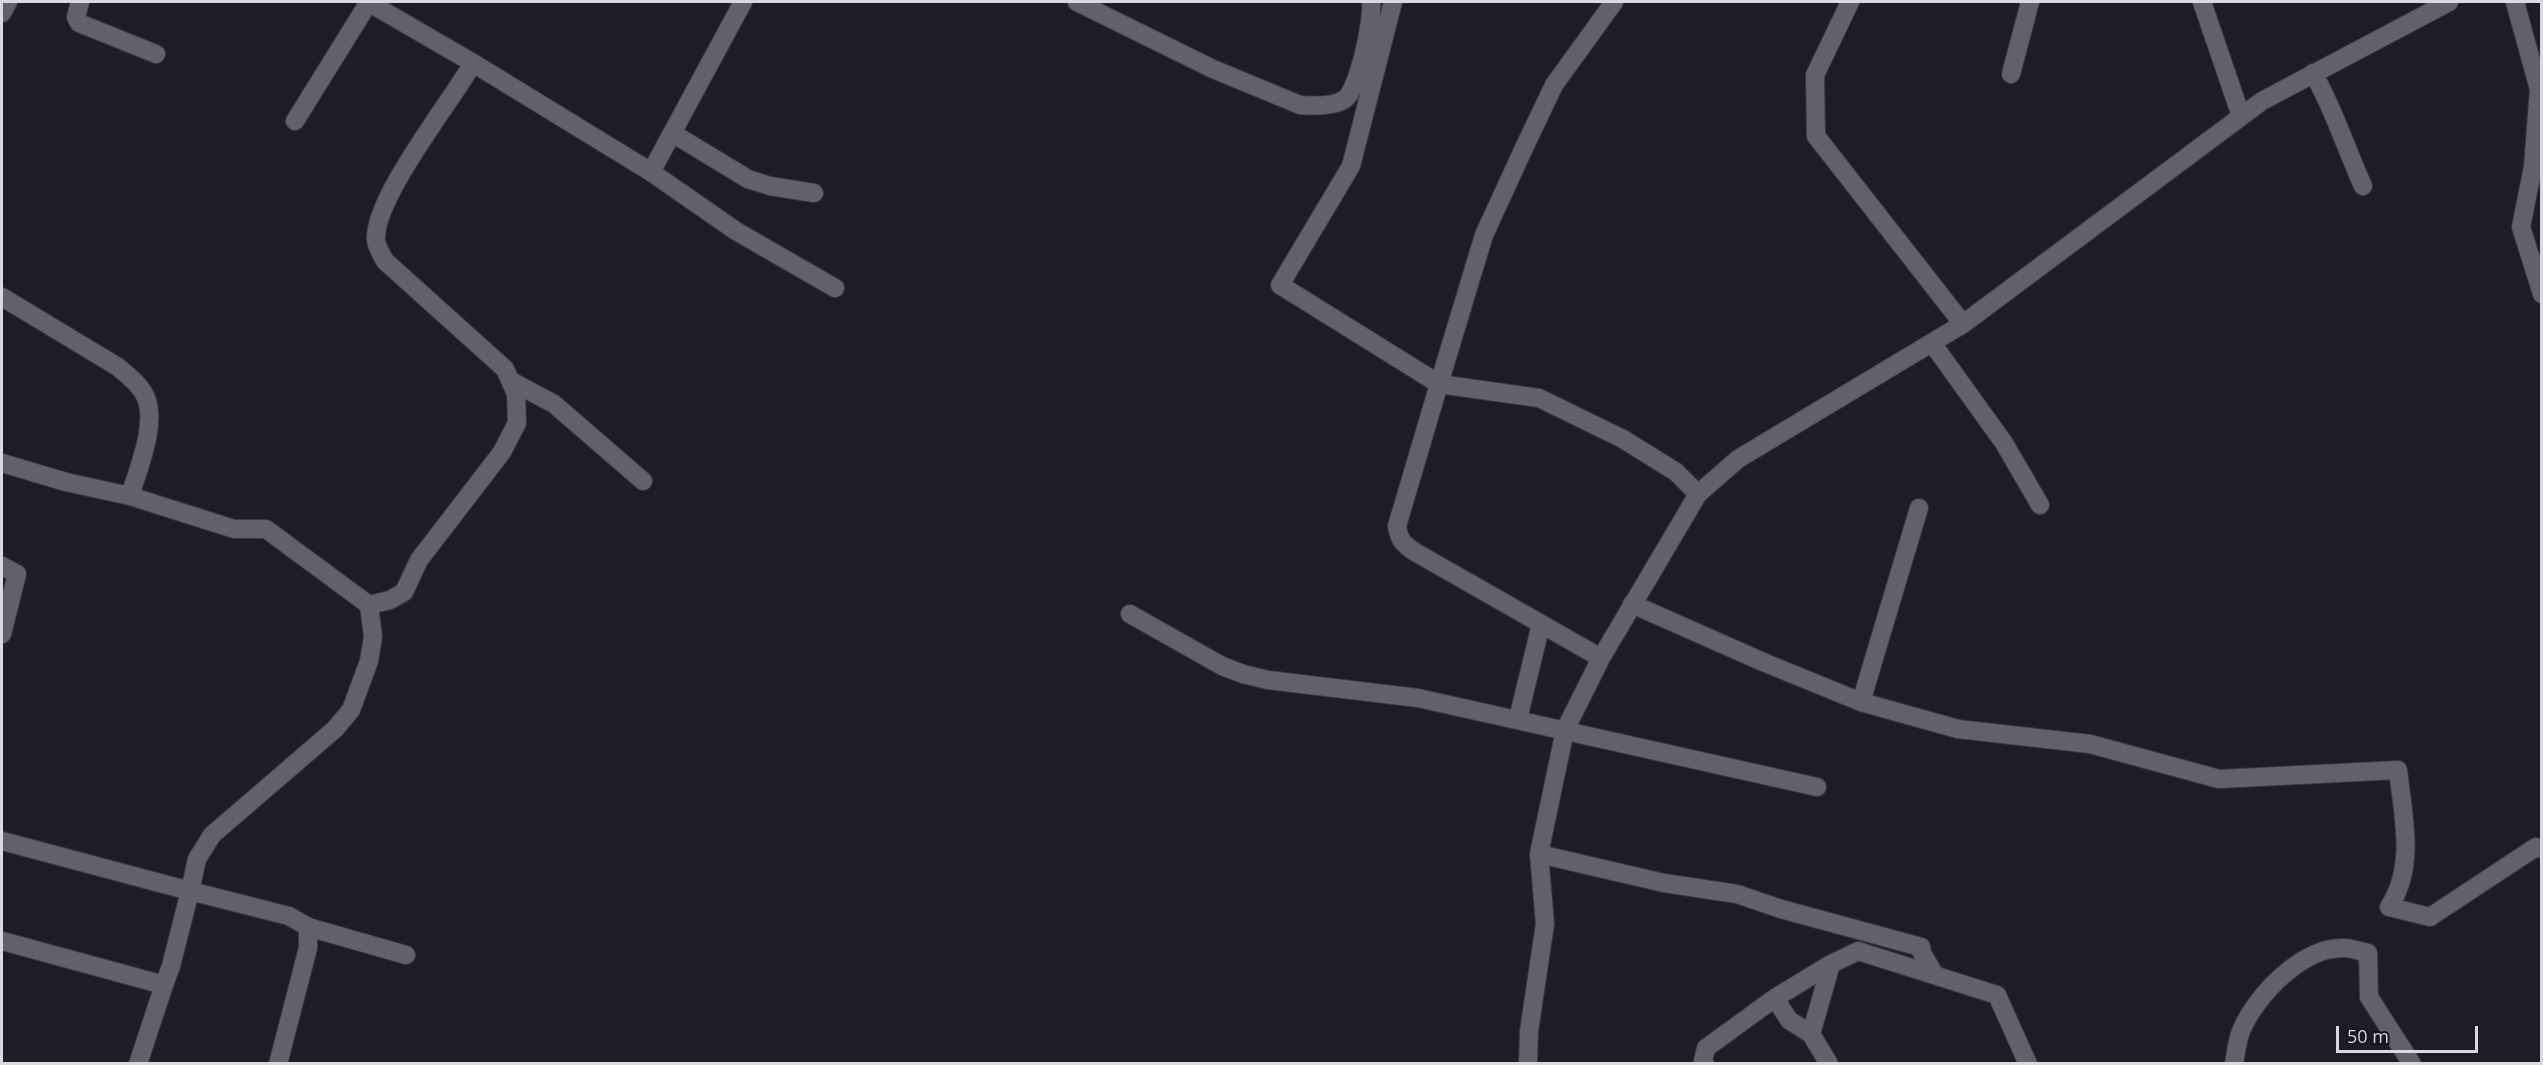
<!DOCTYPE html>
<html>
<head>
<meta charset="utf-8">
<style>
  body { margin:0 }
  #map { position:relative; width:2543px; height:1065px; overflow:hidden; background:#1e1c24; font-family:"Open Sans",sans-serif }
  canvas { display:block }
  .frame { position:absolute; inset:0; border:3px solid #dad9df; pointer-events:none }
  .scale { position:absolute; left:2336px; top:1026px; width:142px; height:27px; box-sizing:border-box; border:3px solid #dad9df; border-top:0; padding-left:8px; font-size:18px; line-height:21px; white-space:nowrap; color:#dad9df; -webkit-text-stroke:4px #15131b; paint-order:stroke }
</style>
</head>
<body>
<div id="map">
<canvas width="2543" height="1065"></canvas>
<div class="frame"></div>
<div class="scale">50 m</div>
</div>
<script>
const g = document.querySelector('canvas').getContext('2d');
g.lineJoin = 'round';
function stroke(path, color, width, dash) {
  g.strokeStyle = color;
  g.lineWidth = width;
  g.lineCap = dash ? 'butt' : 'round';
  g.setLineDash(dash || []);
  g.stroke(path);
}
const minor = new Path2D(`
  M80 2 76 17 79 23 156 54
  M1077 2 1213 69 1300 105C1313 106 1334 107 1345 99 1359 88 1373 20 1371 2
  M1393 2 1351 166 1280 285 1439 384 1484 235 1524 148 1554 85 1614 2
  M2202 2 2241 116
  M2515 2 2539 89 2533 167 2521 227 2542 294
  M2 13 8 2
  M473 63 651 172 736 231 835 288
  M2313 73C2334 109 2346 149 2363 186
  M2011 74 2030 2
  M295 121 369 2
  M672 133 748 179 770 186 814 193
  M651 172 743 2
  M2 297 118 367C128 376 141 385 146 398 157 425 138 469 130 496
  M1963 324 2262 101 2449 2
  M1932 343 2004 443 2040 505
  M511 381 554 404 643 481
  M2 463 66 482 130 496 234 529H266L369 605 390 600 404 592 419 560 502 452 517 423 516 394 505 369 385 261C382 255 376 246 376 240 373 199 451 102 473 63L368 2
  M2 566 17 574 2 634
  M1632 604 1763 662 1861 702 1958 729 2090 744 2219 779 2398 770C2403 816 2416 866 2389 907L2430 917 2536 847 2542 849
  M1130 614 1222 666 1243 674 1268 680 1418 698 1817 787
  M1601 658 1415 552C1403 544 1399 540 1397 526L1439 384 1539 398 1623 439 1676 472 1698 494 1738 459 1963 324 1816 136 1815 75 1850 2
  M1861 702 1919 508
  M1518 719 1541 624
  M2 841 190 891 171 966 164 985 2 941
  M1539 854 1664 883 1737 894 1781 909 1921 947 1922 953 1934 974
  M308 927 406 955
  M1775 998 1831 964 1858 951 1997 995 2028 1064
  M1811 1034 1831 964
  M138 1064 164 985
  M278 1064 308 948V927L289 916 190 891 197 859 212 835 335 729 351 710 369 661 373 637 369 605
  M1528 1064 1529 1031 1545 924 1539 854 1565 730 1601 658 1698 494
  M1705 1064 1703 1061 1706 1048 1775 998 1789 1020 1811 1034 1829 1064
  M2234 1064C2236 1053 2237 1041 2241 1031 2256 995 2303 946 2345 948 2352 948 2361 952 2368 953L2369 997 2412 1064`);
stroke(minor, '#3a393f', 20);
stroke(minor, '#62606a', 18);
</script>
</body>
</html>
